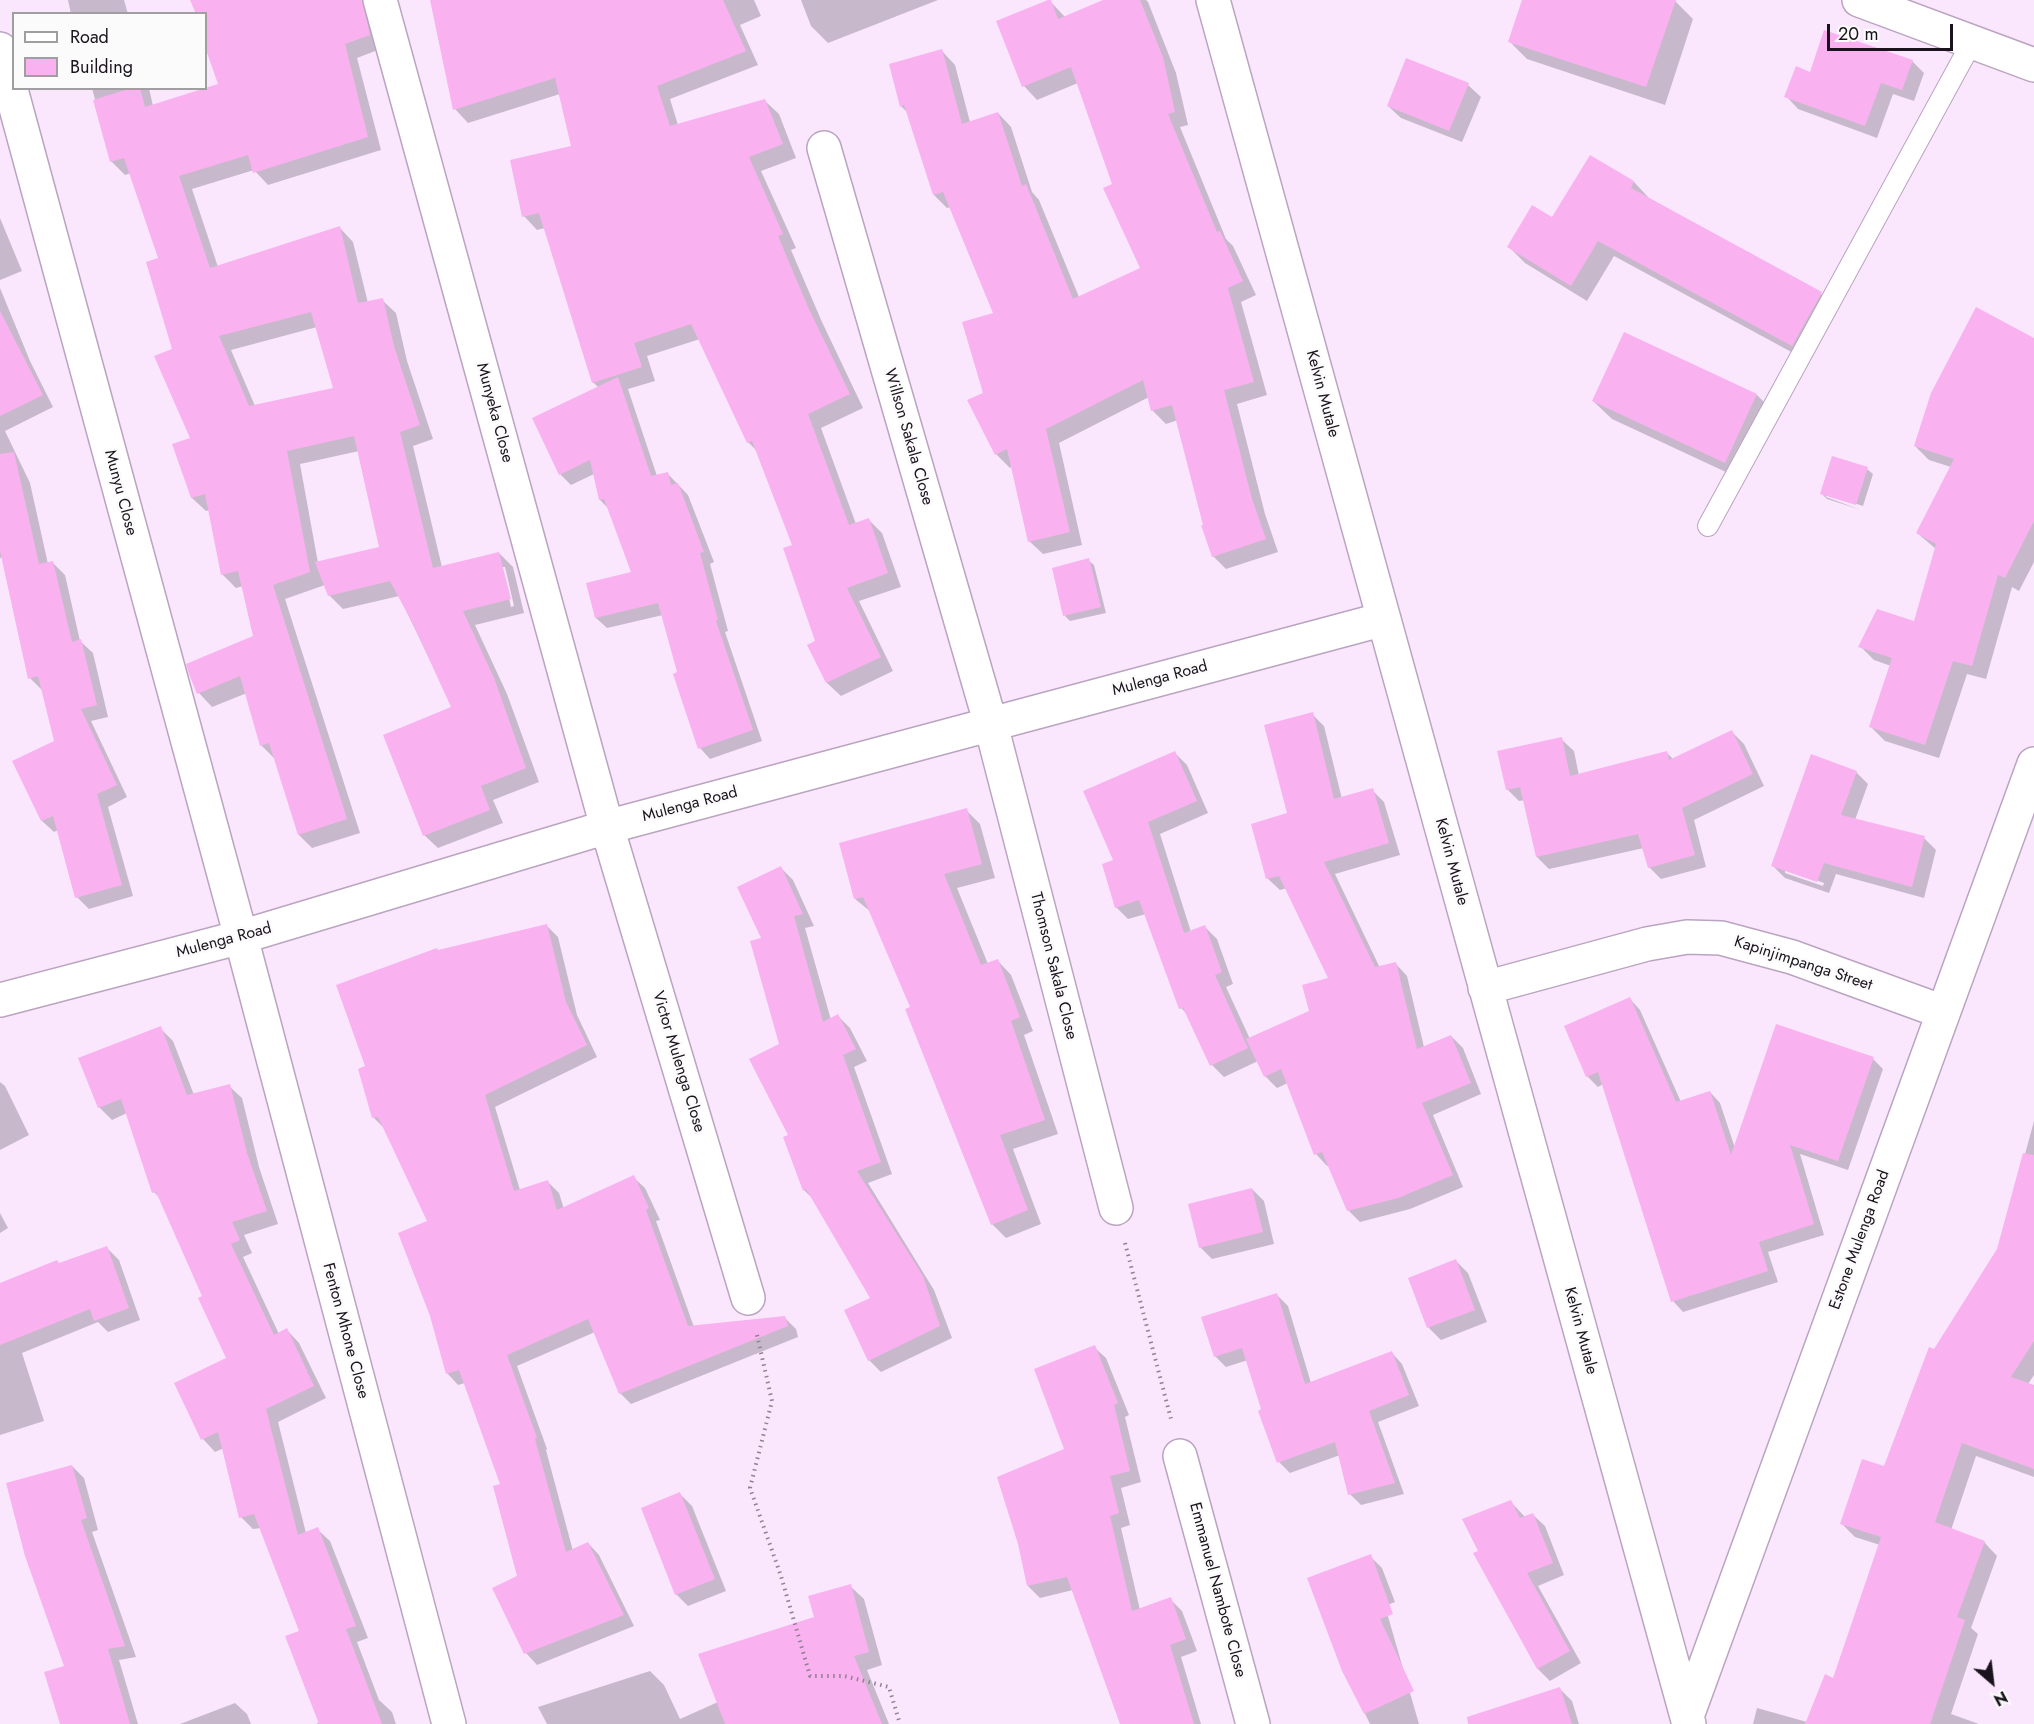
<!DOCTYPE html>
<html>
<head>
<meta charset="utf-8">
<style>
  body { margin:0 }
  #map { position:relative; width:2034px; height:1724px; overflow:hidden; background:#fae7fe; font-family:Jost,sans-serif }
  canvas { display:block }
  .legend { position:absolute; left:12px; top:12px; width:195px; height:78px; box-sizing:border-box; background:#fbfbfb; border:2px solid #a19ea2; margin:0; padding:8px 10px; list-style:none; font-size:18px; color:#1a121c }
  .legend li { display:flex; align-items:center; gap:12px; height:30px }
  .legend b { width:30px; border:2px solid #a19ea2 }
  .north { position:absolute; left:1962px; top:1652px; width:60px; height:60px; -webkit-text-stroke:4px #fbfbfb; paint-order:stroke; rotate:152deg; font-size:16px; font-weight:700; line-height:24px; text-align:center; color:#1a121c }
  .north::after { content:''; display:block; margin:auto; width:21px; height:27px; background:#1a121c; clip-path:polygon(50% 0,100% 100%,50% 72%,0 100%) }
  .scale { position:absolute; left:1827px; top:24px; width:126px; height:27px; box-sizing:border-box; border:3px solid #1a121c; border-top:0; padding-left:8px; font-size:18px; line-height:21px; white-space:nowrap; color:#1a121c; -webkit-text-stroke:4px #fbfbfb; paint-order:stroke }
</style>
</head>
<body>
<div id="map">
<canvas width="2034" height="1724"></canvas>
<ul class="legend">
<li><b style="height:8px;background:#fff"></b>Road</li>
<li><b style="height:16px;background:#f9b1f0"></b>Building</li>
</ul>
<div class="north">N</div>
<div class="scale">20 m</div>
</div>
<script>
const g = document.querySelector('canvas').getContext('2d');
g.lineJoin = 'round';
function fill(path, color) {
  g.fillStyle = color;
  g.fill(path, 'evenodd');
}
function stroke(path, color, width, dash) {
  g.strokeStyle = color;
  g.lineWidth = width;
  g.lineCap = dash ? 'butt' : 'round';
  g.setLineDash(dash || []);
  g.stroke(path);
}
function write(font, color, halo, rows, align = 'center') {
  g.font = font + ' Jost,sans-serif';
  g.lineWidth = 5;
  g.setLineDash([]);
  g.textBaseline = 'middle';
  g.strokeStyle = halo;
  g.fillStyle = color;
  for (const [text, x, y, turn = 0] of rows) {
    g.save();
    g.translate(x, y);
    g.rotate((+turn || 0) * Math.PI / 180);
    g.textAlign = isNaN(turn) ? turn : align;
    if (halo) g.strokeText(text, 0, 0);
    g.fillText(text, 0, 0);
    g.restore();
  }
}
const shadow = new Path2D(`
  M68 0H124L128 14H71Z
  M191 0H376L383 48 357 58 381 150 268 185 254 170 192 189 218 267 340 228 353 242 368 303 382 300 396 313 407 361 433 439 413 446 442 567 499 553 513 567 524 613 475 625 507 694 539 782 493 800 503 823 438 848 424 835 453 708 399 596 343 609 329 595 325 585 285 599 360 833 312 848 299 835 275 759 261 745 247 693 212 707 199 693 190 673 255 637 243 586 236 588 222 574 209 510 206 511 192 498V439L174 350 159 259 131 173 125 175 111 161 92 88H149L153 106 220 85 206 46V14ZM317 327 335 389 255 406 231 350ZM359 451 381 548 318 563 300 464ZM502 567H505L514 606 511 607Z
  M431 0H754L761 16 740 25 758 65 670 99 678 125 765 101 779 114 796 158 761 171 796 248 791 250 822 322 863 408 821 428 856 524 868 519 882 533 901 587 859 601 893 671 841 696 827 683 809 645 817 642 794 546 757 451 748 442 700 339 647 356 655 381 628 389 657 476 668 474 688 495 714 562 710 564 728 631 725 632 762 741 710 759 700 748 663 615 607 628 596 618 633 573 609 509 600 500 594 474 571 485 560 474 599 388 593 382 545 228 537 230 524 216 573 147 560 94 468 123 455 109Z
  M801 0H938L828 43 811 26Z
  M1107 0H1146L1148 2 1176 73 1188 125 1180 127 1226 239 1233 246 1256 295 1241 302 1267 395 1237 404 1265 514 1278 552 1226 569 1213 556 1178 420 1166 424 1152 410 1149 397 1059 443 1082 545 1043 554 1029 541 1012 466 1010 468 996 454 985 394 995 314 951 207 947 208 934 195 908 113 901 106 942 51 955 65 970 122 998 113 1011 127 1032 192 1039 200 1079 297 1142 268 1078 83 1037 100 1024 86 1050 1 1065 17Z
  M1523 0 1675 1 1693 19 1665 105 1527 59 1509 41Z
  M1407 60 1468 85 1481 97 1462 142 1401 118 1388 106Z
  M1912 61 1924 73 1914 101 1893 94 1877 138 1798 109 1786 96 1810 73Z
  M1590 157 1634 182 1649 198 1821 294 1837 309 1808 361 1614 256 1587 301 1525 263 1509 247 1553 219Z
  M0 218 22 271 0 280Z
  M0 288 30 361 53 407 5 431 30 483 48 564 53 563 65 575 80 641 93 653 108 717 91 721 127 797 108 807 133 896 89 909 77 897 58 830 54 832 42 821 14 761 56 742 42 690 30 678 3 557 0 558Z
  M1625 334 1757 395 1775 413 1743 480 1612 419 1593 401Z
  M2034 339V562L2019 591 2012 587 1986 679 1967 674 1939 758 1885 741 1871 727 1891 666 1874 660 1860 646 1915 623 1936 549 1917 533 1951 467 1929 460 1915 446Z
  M1867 469 1873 474 1863 506 1826 494V497L1861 510 1827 499 1821 493Z
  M1088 560 1094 565 1106 613 1070 621 1065 616 1053 569Z
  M1312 714 1324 726 1342 799 1372 790 1384 802 1400 855 1335 874 1380 968 1396 964 1407 976 1424 1047 1451 1036 1463 1048 1481 1094 1433 1115 1463 1187 1410 1209 1360 1222 1348 1210 1329 1165 1327 1166 1316 1154 1288 1083 1277 1088 1265 1076 1258 1061 1224 1077 1212 1065 1189 1016 1181 1008 1146 914 1128 919 1116 907 1115 861 1175 753 1187 765 1208 813 1160 834 1191 932 1205 927 1217 939 1233 984 1226 987 1250 1039 1310 1012 1330 980 1287 888 1280 890 1268 879 1289 814Z
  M1732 732 1744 744 1764 786 1694 820 1706 867 1661 879 1649 867 1644 848 1549 869 1537 857 1525 800 1519 801 1507 789 1561 739 1574 751 1579 776 1666 752 1674 760Z
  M1856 772 1868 784 1855 820 1924 838 1936 850 1924 898 1836 874 1829 893 1785 878 1773 866ZM1785 869 1824 883 1823 886 1785 873Z
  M966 810 980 824 995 878 957 888 988 964 998 961 1011 975 1033 1031 1024 1035 1058 1134 1013 1149 1041 1224 1006 1238 992 1224 912 1008 871 912 855 899Z
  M781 868 793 880 814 926 805 928 831 1020 838 1016 850 1028 867 1061 854 1067 892 1174 868 1183 934 1290 952 1338 881 1372 869 1360 873 1298 814 1200 804 1190 790 1136 781 1045 763 939Z
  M547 926 558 937 577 1015 597 1057 495 1107 520 1190 548 1182 559 1193 564 1209 633 1177 645 1188 660 1220 656 1221 694 1327 785 1318 796 1329 798 1337 631 1404 620 1393 595 1332 517 1366 547 1449 546 1450 573 1551 588 1543 599 1555 634 1626 537 1665 526 1653 519 1577 502 1485 465 1383 458 1385 447 1373 429 1222 385 1129 374 1118 367 1067 438 952Z
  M1630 999 1640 1010 1681 1102 1710 1092 1720 1103 1735 1148 1873 1059 1883 1069 1848 1170 1800 1154 1824 1235 1768 1252 1778 1282 1683 1312 1673 1301 1603 1084 1598 1087 1587 1076Z
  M160 1028 173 1041 194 1095 229 1086 242 1098 259 1167 278 1224 244 1235 252 1253 243 1257 279 1334 287 1330 299 1343 326 1398 278 1422 306 1533 317 1529 330 1541 368 1638 357 1642 379 1700 392 1712 396 1724H316L320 1722 301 1631 261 1528 253 1529 241 1517 224 1448 215 1452 203 1439 176 1384 228 1359 204 1297 161 1199 154 1192 127 1113 112 1120 99 1107Z
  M0 1082 5 1086 29 1135 0 1150Z
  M2034 1121V1281L1995 1265Z
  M1252 1189 1264 1201 1274 1244 1212 1259 1200 1247Z
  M0 1213 8 1228 0 1233Z
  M107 1248 119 1260 140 1320 108 1332 98 1322 22 1353 44 1421 0 1435V1285Z
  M1456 1261 1468 1273 1487 1322 1441 1340 1429 1328 1409 1279Z
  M1277 1295 1288 1306 1311 1383 1392 1353 1402 1364 1419 1406 1378 1422 1404 1494 1361 1505 1350 1494 1340 1455 1290 1473 1279 1462 1260 1412 1263 1410 1248 1360 1226 1367 1215 1356Z
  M2034 1303V1375L2028 1384 2034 1387V1477L1976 1456 1951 1530 1984 1542 1997 1556 1971 1628 1978 1634 1951 1714 1979 1724H1753L1757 1708 1807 1722 1834 1680 1880 1545 1855 1537 1842 1524 1885 1468 1935 1351Z
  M1094 1347 1106 1358 1129 1415 1125 1417 1141 1482 1121 1488 1130 1525 1121 1528 1140 1610 1170 1599 1182 1611 1197 1651 1181 1657 1201 1724H1122L1073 1590 1040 1598 1028 1586Z
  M72 1466 84 1478 98 1530 92 1532 136 1657 119 1660 138 1724H61L66 1667Z
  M680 1494 692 1506 726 1591 688 1606 676 1594Z
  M1511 1502 1525 1517 1532 1514 1545 1526 1564 1575 1538 1586 1581 1663 1550 1681 1538 1669 1475 1554 1480 1552Z
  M1370 1556 1382 1568 1395 1602 1385 1606 1419 1724H1370L1344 1670Z
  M850 1586 864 1599 882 1665 867 1670 889 1724H547L538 1707 650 1671 664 1685 680 1719 718 1702 816 1618Z
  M1560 1689 1572 1701 1579 1724H1512Z
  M235 1703 247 1714 251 1724H180Z`);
const building = new Path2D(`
  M190 0H362L370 35 345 44 368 137 253 173 248 155 179 176 210 268 340 226 358 303 383 298 394 346 420 425 400 432 433 568 499 552 511 599 463 611 494 678 526 768 481 786 490 810 423 836 383 735 451 707 414 626 390 581 328 596 315 562 379 547 354 436 287 451 310 572 273 585 347 819 298 835 269 743 260 746 240 676 197 694 189 674 186 664 253 636 238 571 221 575 205 494 191 498 172 444 190 438 154 356 172 349 146 262 158 258 124 158 110 162 93 100 132 88H140L145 107 218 84 206 50V14H196ZM311 312 333 388 249 406 219 336Z
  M430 0H723L746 51 657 86 670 126 765 99 783 144 749 157 783 234 778 236 808 307 850 394 808 414 849 525 869 518 888 573 847 588 881 657 826 683 807 645 815 641 783 548 792 545 752 441 747 443 691 324 634 343 642 367 592 383 539 213 522 217 510 160 571 146 555 78 453 110Z
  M1048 0H1051L1058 19 1103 0H1140L1163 57 1175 112 1168 114 1217 232 1220 231 1243 281 1228 288 1254 382 1224 390 1252 499 1266 539 1212 557 1201 525H1203L1172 405 1151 411 1143 380 1046 429 1070 532 1028 542 1007 449 995 455 967 400 983 393 962 322 993 313 943 192 933 195 904 105 900 107 889 64 942 49 962 124 998 112 1022 186 1026 184 1073 299 1140 268 1103 188 1112 184 1071 67 1022 87 996 21Z
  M1522 0H1676L1646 87 1508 42Z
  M1824 30 1913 60 1902 90 1881 83 1865 126 1784 97 1796 66 1810 72Z
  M1406 58 1469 83 1449 131 1387 106Z
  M1590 155 1634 181 1631 188 1822 292 1792 346 1598 241 1571 286 1507 247 1532 205 1552 217Z
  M1976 307 2034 338V521L2005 578 1998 575 1972 666 1953 661 1925 745 1869 727 1892 658 1858 647 1877 609 1914 621 1936 544 1916 533 1954 459 1914 446 1931 393Z
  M0 311 43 395 0 416Z
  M1624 332 1757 394 1725 463 1592 401Z
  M618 377 651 476 668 472 671 485 678 483 704 552 700 553 718 620 716 621 753 730 698 749 673 674 677 672 658 603 595 618 586 583 631 572 604 499 599 500 590 460 559 475 532 418Z
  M14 452 39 564 53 561 72 642 81 639 97 705 81 709 117 785 97 794 122 885 75 898 53 816 41 821 12 761 54 741 38 676 28 679 0 551V454Z
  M1832 456 1868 467 1856 505 1820 494Z
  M1089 558 1101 607 1063 616 1052 568Z
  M1313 712 1334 799 1373 788 1389 843 1324 862 1375 967 1396 962 1417 1049 1451 1035 1471 1083 1422 1103 1453 1175 1398 1198 1347 1211 1322 1152 1314 1155 1281 1069 1264 1077 1246 1039 1309 1011 1302 985 1328 978 1279 876 1266 879 1251 824 1287 813 1264 725Z
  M1732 730 1753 774 1682 808 1695 855 1648 868 1638 834 1536 857 1520 787 1506 790 1497 751 1562 737 1570 776 1667 751 1669 760Z
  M1175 751 1197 801 1148 822 1184 933 1205 925 1222 972 1215 975 1248 1048 1210 1066 1183 1008 1179 1009 1139 900 1115 908 1102 864 1113 860 1083 791Z
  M1811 754 1857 771 1841 815 1925 836 1912 887 1824 863 1817 882 1771 866Z
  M967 808 982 864 944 874 981 965 998 959 1020 1017 1011 1021 1045 1120 1000 1135 1028 1210 991 1225 905 1009 910 1007 863 897 854 899 839 843Z
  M781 866 803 914 794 916 823 1022 838 1014 856 1049 843 1055 881 1162 857 1171 923 1276 940 1326 868 1361 844 1310 870 1298 806 1189 803 1191 783 1137 788 1135 749 1059 779 1044 750 941 761 938 737 887Z
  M547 924 566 1002 587 1045 485 1095 514 1191 548 1180 557 1210 634 1175 649 1208 646 1210 688 1326 785 1316 788 1326 619 1394 588 1319 507 1355 537 1438 535 1439 566 1552 588 1542 624 1615 524 1654 492 1588 517 1576 493 1486 500 1484 459 1370 446 1374 430 1316 398 1233 427 1221 378 1117 372 1118 358 1069 365 1066 336 985 437 948 438 950Z
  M1630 997 1676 1102 1710 1091 1731 1155 1776 1024 1874 1057 1838 1161 1790 1145 1814 1224 1759 1242 1768 1271 1671 1302 1598 1072 1586 1077 1564 1026Z
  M161 1026 187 1095 230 1084 247 1153 267 1211 232 1222 240 1240 231 1244 274 1335 287 1328 314 1386 266 1409 298 1535 318 1527 356 1626 346 1629 382 1724H319L285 1636 299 1631 254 1514 239 1518 218 1432 201 1440 174 1383 226 1358 198 1298 202 1296 156 1192 152 1193 121 1099 98 1108 78 1058Z
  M2023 1153 2034 1155V1341L2011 1377 2034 1385V1469L1962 1443 1935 1522 1985 1541 1957 1617 1965 1620 1930 1724H1805L1825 1674 1833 1678 1881 1537 1840 1524 1862 1459 1884 1466 1929 1347 1934 1349 1997 1249Z
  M1252 1188 1263 1232 1199 1248 1188 1204Z
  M107 1246 129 1308 94 1321 90 1309 0 1345V1283L57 1260 59 1263Z
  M1456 1259 1475 1310 1427 1328 1408 1278Z
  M1277 1293 1305 1384 1392 1351 1409 1395 1369 1411 1395 1483 1348 1495 1335 1442 1277 1463 1258 1411 1261 1409 1242 1348 1214 1357 1201 1317Z
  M1095 1345 1118 1403 1114 1405 1130 1471 1110 1476 1119 1513 1110 1516 1132 1611 1171 1597 1186 1639 1170 1645 1194 1724H1120L1067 1577 1027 1586 1018 1544 997 1477 1064 1449 1034 1369Z
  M72 1465 87 1518 81 1520 125 1646 108 1649 130 1724H60L44 1672 64 1666 25 1556 6 1483Z
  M680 1492 715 1579 675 1595 641 1508Z
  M1511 1500 1520 1518 1533 1513 1553 1563 1527 1573 1570 1651 1537 1669 1473 1553 1478 1551 1462 1519Z
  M1371 1554 1393 1614 1380 1619 1414 1691 1364 1714 1342 1671 1307 1578Z
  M851 1584 869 1652 854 1656 882 1724H725L698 1654 814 1617 808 1596Z
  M1560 1687 1572 1724H1468L1467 1717Z`);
const path = new Path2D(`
  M1125 1243 1171 1419
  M757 1335 772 1401 750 1488 781 1576 810 1676H844L889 1687 900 1724`);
const lane = new Path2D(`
  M1708 526 1972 42`);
const street = new Path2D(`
  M380 0 607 827 748 1298
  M1213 0 1689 1724
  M1859 0 2034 65
  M0 49 241 937 449 1724
  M824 148 991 725 1116 1208
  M1485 988 1647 944 1687 937 1721 938 1792 957 1943 1012
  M0 1000 241 937 607 827 1384 619
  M1180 1456 1253 1724
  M1687 1716 2034 764`);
const streetNames = [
  ["Kelvin Mutale",1322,394,75],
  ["Munyeka Close",494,413,75],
  ["Willson Sakala Close",908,437,74],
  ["Munyu Close",120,493,75],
  ["Mulenga Road",1160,679,-15],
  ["Mulenga Road",690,805,-15],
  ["Kelvin Mutale",1451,862,75],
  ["Mulenga Road",224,941,-15],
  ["Kapinjimpanga Street",1803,964,18],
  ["Thomson Sakala Close",1053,966,76],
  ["Victor Mulenga Close",678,1062,73],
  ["Estone Mulenga Road",1860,1240,-70],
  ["Fenton Mhone Close",345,1331,75],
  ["Kelvin Mutale",1580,1331,75],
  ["Emmanuel Nambote Close",1217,1590,75]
];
fill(shadow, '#0003');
fill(building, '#f9b1f0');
stroke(lane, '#baa4c0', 22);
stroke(street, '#baa4c0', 36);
stroke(path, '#908293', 4, [1.5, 4.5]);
stroke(lane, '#fff', 20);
stroke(street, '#fff', 33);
write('16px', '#1a121c', '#fbfbfb', streetNames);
</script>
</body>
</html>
